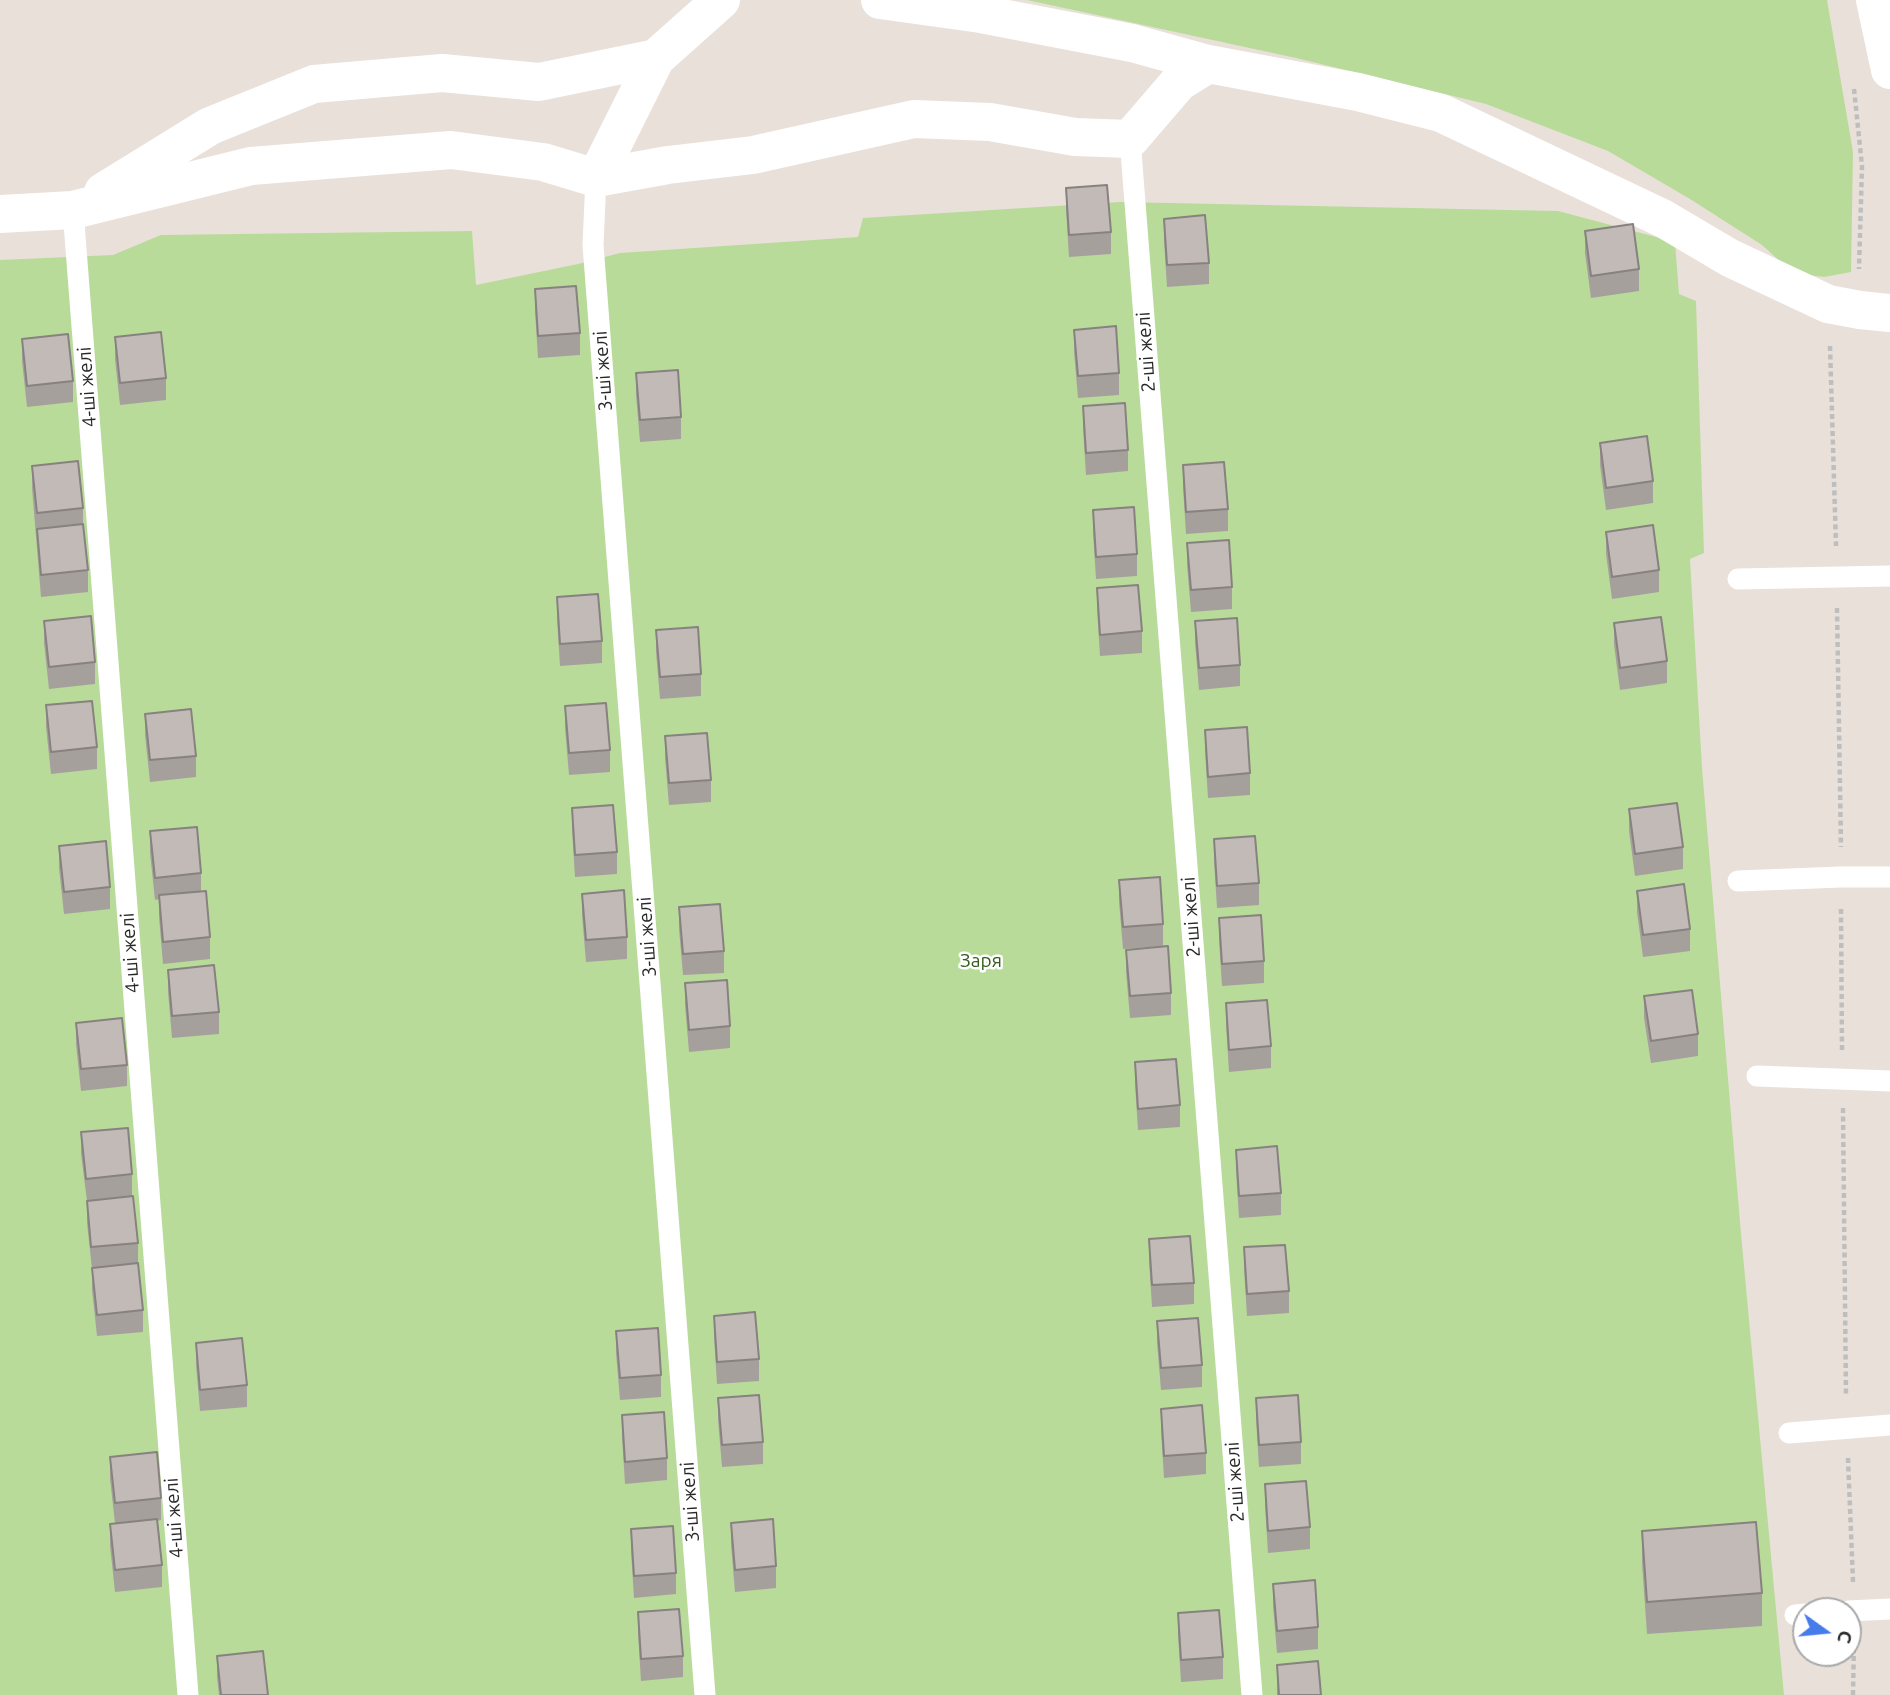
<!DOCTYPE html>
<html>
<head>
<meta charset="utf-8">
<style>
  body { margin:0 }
  #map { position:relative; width:1890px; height:1695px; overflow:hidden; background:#e9e0d9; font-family:Ubuntu,sans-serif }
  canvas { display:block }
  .north { position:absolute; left:1792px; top:1597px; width:70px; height:70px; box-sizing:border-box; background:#fff; border:2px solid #a9a9a9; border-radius:50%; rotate:105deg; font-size:19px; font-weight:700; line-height:28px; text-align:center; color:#272727 }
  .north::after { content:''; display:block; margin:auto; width:24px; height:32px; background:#467bea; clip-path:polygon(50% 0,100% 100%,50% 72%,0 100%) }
</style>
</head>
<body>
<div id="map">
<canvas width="1890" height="1695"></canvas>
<div class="north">С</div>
</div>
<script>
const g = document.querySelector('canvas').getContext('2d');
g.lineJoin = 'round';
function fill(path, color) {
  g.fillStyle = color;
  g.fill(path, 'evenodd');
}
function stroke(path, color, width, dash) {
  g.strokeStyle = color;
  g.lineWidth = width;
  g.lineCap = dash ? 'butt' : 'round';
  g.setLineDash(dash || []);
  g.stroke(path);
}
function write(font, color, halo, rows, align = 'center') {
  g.font = font + ' Ubuntu,sans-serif';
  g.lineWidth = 5;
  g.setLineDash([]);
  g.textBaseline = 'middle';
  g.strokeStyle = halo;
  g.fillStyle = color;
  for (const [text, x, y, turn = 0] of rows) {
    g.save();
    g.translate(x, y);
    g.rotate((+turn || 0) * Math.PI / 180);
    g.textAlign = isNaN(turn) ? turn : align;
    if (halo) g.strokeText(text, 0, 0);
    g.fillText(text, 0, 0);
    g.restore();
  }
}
const green = new Path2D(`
  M1027 0H1827L1853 152 1851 272 1824 277 1793 273 1762 245 1690 199 1608 151 1486 104 1296 58Z
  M1120 202 1558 211 1675 242 1679 294 1696 301 1704 553 1690 559 1702 768 1741 1234 1784 1695H0V260L113 255 161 235 472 231 476 285 578 264 620 253 858 237 863 218Z`);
const path = new Path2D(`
  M1854 89 1862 166 1859 269
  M1830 346 1836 546
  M1837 608 1841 847
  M1841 909 1842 1050
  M1843 1108 1846 1397
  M1848 1458 1853 1582
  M1853 1695 1854 1640`);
const lane = new Path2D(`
  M1130 139 1252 1695
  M596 178 593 245 705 1695
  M73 210 188 1695
  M1738 579 1890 576
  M1738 881 1841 877H1890
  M1757 1076 1890 1081
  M1789 1433 1890 1425
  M1848 1611 1890 1609
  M1795 1615 1806 1614`);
const street = new Path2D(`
  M880 0 981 14 1132 43 1208 64
  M596 178 656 58 721 0
  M103 192 210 126 314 84 442 73 539 82 656 58
  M0 214 73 210 251 166 451 150 543 162 596 178 668 165 753 155 914 119 990 122 1075 137 1130 139 1179 82 1208 64 1358 92 1441 113 1664 219 1730 258 1828 304 1860 310 1890 313`);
const secondary = new Path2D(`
  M1875 0 1890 70`);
const wall = new Path2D(`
  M1066 188 1111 232V254L1069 257 1066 210Z
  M1164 219 1209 263V284L1167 287 1164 241Z
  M1585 231 1639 269V291L1591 298 1585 253Z
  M535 289 580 333V355L538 358 535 311Z
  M1074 330 1119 373V395L1078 398 1074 352Z
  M115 337 166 378V400L120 405 115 359Z
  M22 339 73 381V402L27 407 22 361Z
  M636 373 681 417V439L640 442 636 395Z
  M1083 406 1128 450V471L1086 475 1083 428Z
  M1600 443 1653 481V503L1606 510 1600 465Z
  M1183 465 1228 509V531L1186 534 1183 487Z
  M32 466 83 508V525L88 570V592L41 597 32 488Z
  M1093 510 1137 554V576L1096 579 1093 532Z
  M1606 532 1659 570V592L1612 599 1606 554Z
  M1187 543 1232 587V609L1191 612 1187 565Z
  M1097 588 1142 631V653L1100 656 1097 609Z
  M557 597 602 641V663L560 666 557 619Z
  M44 621 95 662V684L49 689 44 643Z
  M1195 621 1240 665V686L1199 690 1195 643Z
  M1614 623 1667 661V683L1620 690 1614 645Z
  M656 630 701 674V696L660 699 656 652Z
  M46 705 97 747V769L51 774 46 727Z
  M565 706 610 750V772L569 775 565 728Z
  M145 714 196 756V777L150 782 145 735Z
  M1205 730 1250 773V795L1208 798 1205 751Z
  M665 736 711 780V802L669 805 665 758Z
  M572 808 617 852V874L575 877 572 830Z
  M1629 809 1683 847V869L1635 876 1629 831Z
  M150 831 201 873V891L210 937V959L163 964 159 917V899L155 900 150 853Z
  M1214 839 1259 883V905L1217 908 1214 861Z
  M59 846 110 887V909L64 914 59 868Z
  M1119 880 1163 924V946L1123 949 1119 902Z
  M1637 891 1690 929V951L1643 957 1637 912Z
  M582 894 627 937V959L586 962 582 915Z
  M679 907 724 951V973L683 975 679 929Z
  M1219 918 1264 961V983L1222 986 1219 940Z
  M1126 950 1171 993V1015L1130 1018 1126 972Z
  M168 970 219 1012V1034L172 1038 168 992Z
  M685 983 730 1026V1048L689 1052 685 1005Z
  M1644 996 1698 1034V1056L1651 1063 1644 1018Z
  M1226 1003 1271 1046V1068L1229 1072 1226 1025Z
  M76 1023 127 1065V1086L81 1091 76 1044Z
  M1135 1062 1180 1105V1127L1138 1130 1135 1084Z
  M81 1132 132 1174V1196L138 1243V1263L143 1310V1332L97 1336 92 1290V1269L87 1223V1201L81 1154Z
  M1236 1150 1281 1193V1215L1239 1218 1236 1171Z
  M1149 1239 1194 1283V1304L1152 1307 1149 1261Z
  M1244 1247 1289 1291V1313L1247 1316 1244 1269Z
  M714 1316 759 1359V1381L717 1384 714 1337Z
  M1157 1321 1202 1365V1387L1161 1390 1157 1343Z
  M616 1331 661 1375V1397L620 1400 616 1353Z
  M196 1343 247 1385V1407L200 1411 196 1365Z
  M718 1398 763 1442V1464L722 1467 718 1420Z
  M1256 1398 1301 1442V1464L1259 1467 1256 1420Z
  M1161 1409 1206 1453V1474L1164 1478 1161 1431Z
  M622 1415 667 1458V1480L625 1484 622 1437Z
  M110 1457 161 1498V1520L157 1521 162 1565V1587L115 1592 110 1546V1524L115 1523 110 1479Z
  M1265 1484 1310 1527V1549L1268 1553 1265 1506Z
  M731 1523 776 1566V1588L735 1592 731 1545Z
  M631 1529 676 1573V1594L634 1598 631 1551Z
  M1642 1531 1762 1593V1626L1647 1634 1642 1563Z
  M1273 1584 1318 1627V1649L1277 1653 1273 1606Z
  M638 1612 683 1656V1677L641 1681 638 1634Z
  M1178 1613 1223 1657V1679L1181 1682 1178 1635Z
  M217 1656 268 1695H219L217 1677Z
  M1277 1665 1321 1695H1277Z`);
const building = new Path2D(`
  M1107 185 1111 232 1069 235 1066 188Z
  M1205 215 1209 263 1167 265 1164 219Z
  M1633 224 1639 269 1591 276 1585 231Z
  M576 286 580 333 538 336 535 289Z
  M1116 326 1119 373 1078 376 1074 330Z
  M161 332 166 378 120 383 115 337Z
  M68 334 73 381 27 386 22 339Z
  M678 370 681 417 640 420 636 373Z
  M1125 403 1128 450 1086 453 1083 406Z
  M1647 436 1653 481 1606 488 1600 443Z
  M78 461 83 508 37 513 32 466Z
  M1224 462 1228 509 1186 512 1183 465Z
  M1134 507 1137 554 1096 557 1093 510Z
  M83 524 88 570 41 575 37 529Z
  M1653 525 1659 570 1612 577 1606 532Z
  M1229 540 1232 587 1191 590 1187 543Z
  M1138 585 1142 631 1100 635 1097 588Z
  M598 594 602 641 560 644 557 597Z
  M91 616 95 662 49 667 44 621Z
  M1661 617 1667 661 1620 668 1614 623Z
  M1237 618 1240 665 1199 668 1195 621Z
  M698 627 701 674 660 677 656 630Z
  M92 701 97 747 51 752 46 705Z
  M606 703 610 750 569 753 565 706Z
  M191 709 196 756 150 760 145 714Z
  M1247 727 1250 773 1208 777 1205 730Z
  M707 733 711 780 669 783 665 736Z
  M1677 803 1683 847 1635 854 1629 809Z
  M613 805 617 852 575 855 572 808Z
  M197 827 201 873 155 878 150 831Z
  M1255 836 1259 883 1217 886 1214 839Z
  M106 841 110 887 64 892 59 846Z
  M1160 877 1163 924 1123 927 1119 880Z
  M1684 884 1690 929 1643 935 1637 891Z
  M624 890 627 937 586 940 582 894Z
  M206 891 210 937 163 942 159 895Z
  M720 904 724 951 683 954 679 907Z
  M1261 915 1264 961 1222 964 1219 918Z
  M1168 946 1171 993 1130 996 1126 950Z
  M214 965 219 1012 172 1016 168 970Z
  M727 980 730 1026 689 1030 685 983Z
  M1692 990 1698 1034 1651 1041 1644 996Z
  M1267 1000 1271 1046 1229 1050 1226 1003Z
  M122 1018 127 1065 81 1069 76 1023Z
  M1176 1059 1180 1105 1138 1109 1135 1062Z
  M128 1128 132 1174 86 1179 81 1132Z
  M1277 1146 1281 1193 1239 1196 1236 1150Z
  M133 1196 138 1243 91 1247 87 1201Z
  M1190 1236 1194 1283 1152 1285 1149 1239Z
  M1285 1245 1289 1291 1247 1294 1244 1247Z
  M138 1263 143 1310 97 1315 92 1268Z
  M755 1312 759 1359 717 1362 714 1316Z
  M1198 1318 1202 1365 1161 1368 1157 1321Z
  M658 1328 661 1375 620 1378 616 1331Z
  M242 1338 247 1385 200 1390 196 1343Z
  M759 1395 763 1442 722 1445 718 1398Z
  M1298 1395 1301 1442 1259 1445 1256 1398Z
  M1202 1405 1206 1453 1164 1456 1161 1409Z
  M664 1412 667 1458 625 1462 622 1415Z
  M157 1452 161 1498 115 1503 110 1457Z
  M1306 1481 1310 1527 1268 1531 1265 1484Z
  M157 1519 162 1565 115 1570 110 1524Z
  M773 1519 776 1566 735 1570 731 1523Z
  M1756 1522 1762 1593 1647 1602 1642 1531Z
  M673 1526 676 1573 634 1576 631 1529Z
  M1315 1580 1318 1627 1277 1631 1273 1584Z
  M679 1609 683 1656 641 1659 638 1612Z
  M1219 1610 1223 1657 1181 1660 1178 1613Z
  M263 1651 268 1695H221L217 1656Z
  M1318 1661 1321 1695H1279L1277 1665Z`);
const streetNames = [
  ["2-ші желі",1146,352,-94],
  ["3-ші желі",603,371,-94],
  ["4-ші желі",87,387,-94],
  ["2-ші желі",1191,917,-94],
  ["3-ші желі",647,937,-94],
  ["4-ші желі",130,953,-94],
  ["2-ші желі",1235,1482,-94],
  ["3-ші желі",690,1502,-94],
  ["4-ші желі",174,1518,-94]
];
const parkNames = [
  ["Заря",981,961]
];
fill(green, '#b9db9a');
stroke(path, '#bebebe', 4.5, [5, 3.5]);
stroke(lane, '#fff', 21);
stroke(street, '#fff', 38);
stroke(secondary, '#fff', 38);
fill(wall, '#a6a09d');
fill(building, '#c1bab6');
stroke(building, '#87827f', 2);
write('19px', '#272727', '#fff', streetNames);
write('19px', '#345c1f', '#fff', parkNames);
</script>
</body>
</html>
